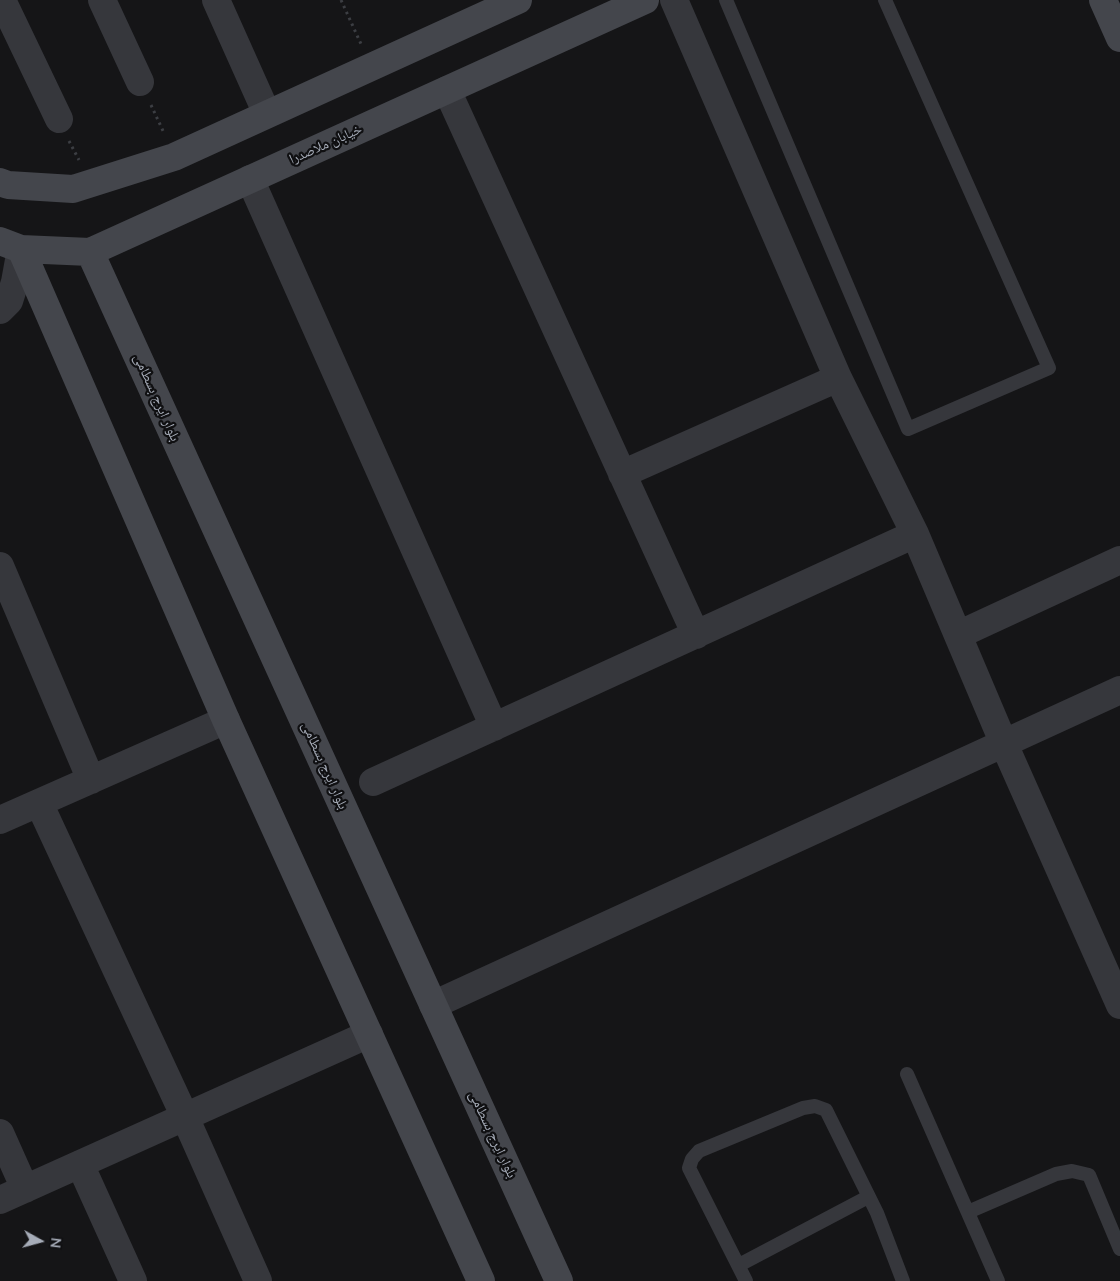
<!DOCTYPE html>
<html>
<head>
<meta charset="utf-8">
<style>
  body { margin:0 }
  #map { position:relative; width:1120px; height:1281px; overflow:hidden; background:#151517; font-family:"Nunito Sans",sans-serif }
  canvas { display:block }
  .north { position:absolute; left:15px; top:1216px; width:50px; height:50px; -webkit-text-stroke:4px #101012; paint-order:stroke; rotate:97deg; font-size:14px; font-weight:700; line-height:20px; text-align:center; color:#a6acb8 }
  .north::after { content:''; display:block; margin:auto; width:18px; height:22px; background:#a6acb8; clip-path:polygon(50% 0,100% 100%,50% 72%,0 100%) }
</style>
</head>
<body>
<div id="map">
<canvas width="1120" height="1281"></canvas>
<div class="north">N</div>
</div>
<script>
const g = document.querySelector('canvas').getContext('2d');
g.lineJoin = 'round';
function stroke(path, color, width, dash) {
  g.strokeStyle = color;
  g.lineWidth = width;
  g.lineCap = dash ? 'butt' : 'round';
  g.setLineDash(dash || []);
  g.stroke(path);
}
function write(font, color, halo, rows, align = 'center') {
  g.font = font + ' "Nunito Sans","Noto Naskh Arabic",sans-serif';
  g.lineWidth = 4.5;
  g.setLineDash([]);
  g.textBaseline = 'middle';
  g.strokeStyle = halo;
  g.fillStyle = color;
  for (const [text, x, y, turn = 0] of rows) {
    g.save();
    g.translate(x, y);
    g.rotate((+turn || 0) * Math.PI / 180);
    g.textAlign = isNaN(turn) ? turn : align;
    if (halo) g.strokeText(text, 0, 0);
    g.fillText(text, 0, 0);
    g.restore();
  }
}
const path = new Path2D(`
  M341 0 361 44
  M151 105 164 133
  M69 141 79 160`);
const lane = new Path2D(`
  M726 0 908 429 1049 368 885 0
  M907 1074 998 1281
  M968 1212 1056 1174 1072 1171 1089 1175 1120 1249
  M739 1265 868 1197
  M746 1281 689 1168 692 1159 699 1151 803 1108 815 1106 826 1110 877 1213 903 1281`);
const street = new Path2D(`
  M2 0 59 119
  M102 0 140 82
  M216 0 267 114
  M674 0 838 378 915 534 1004 744 1120 1005
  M447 90 696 635
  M250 179 494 727
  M0 310 9 301 15 282 21 249
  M622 474 838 378
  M0 566 91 780
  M958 635 1120 560
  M373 782 915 534
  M39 803 185 1117 258 1281
  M0 820 226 720
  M433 1005 1120 690
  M0 1133 25 1189
  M80 1164 133 1281
  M0 1200 369 1034`);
const secondary = new Path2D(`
  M1103 0 1120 38
  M0 182 8 185 73 189 174 157 518 0
  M0 241 21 249 90 252 645 0
  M21 249 226 720 481 1281
  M90 252 559 1281`);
const streetNames = [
  ["خیابان ملاصدرا",326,145,-24],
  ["بلوار ایرج بسطامی",156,398,66],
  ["بلوار ایرج بسطامی",324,766,66],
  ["بلوار ایرج بسطامی",492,1135,65]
];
stroke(path, '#3c3e43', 3, [2.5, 4]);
stroke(lane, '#36373c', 14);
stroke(street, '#36373c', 28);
stroke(secondary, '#44464c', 28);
write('14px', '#a6acb8', '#101012', streetNames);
</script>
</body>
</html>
